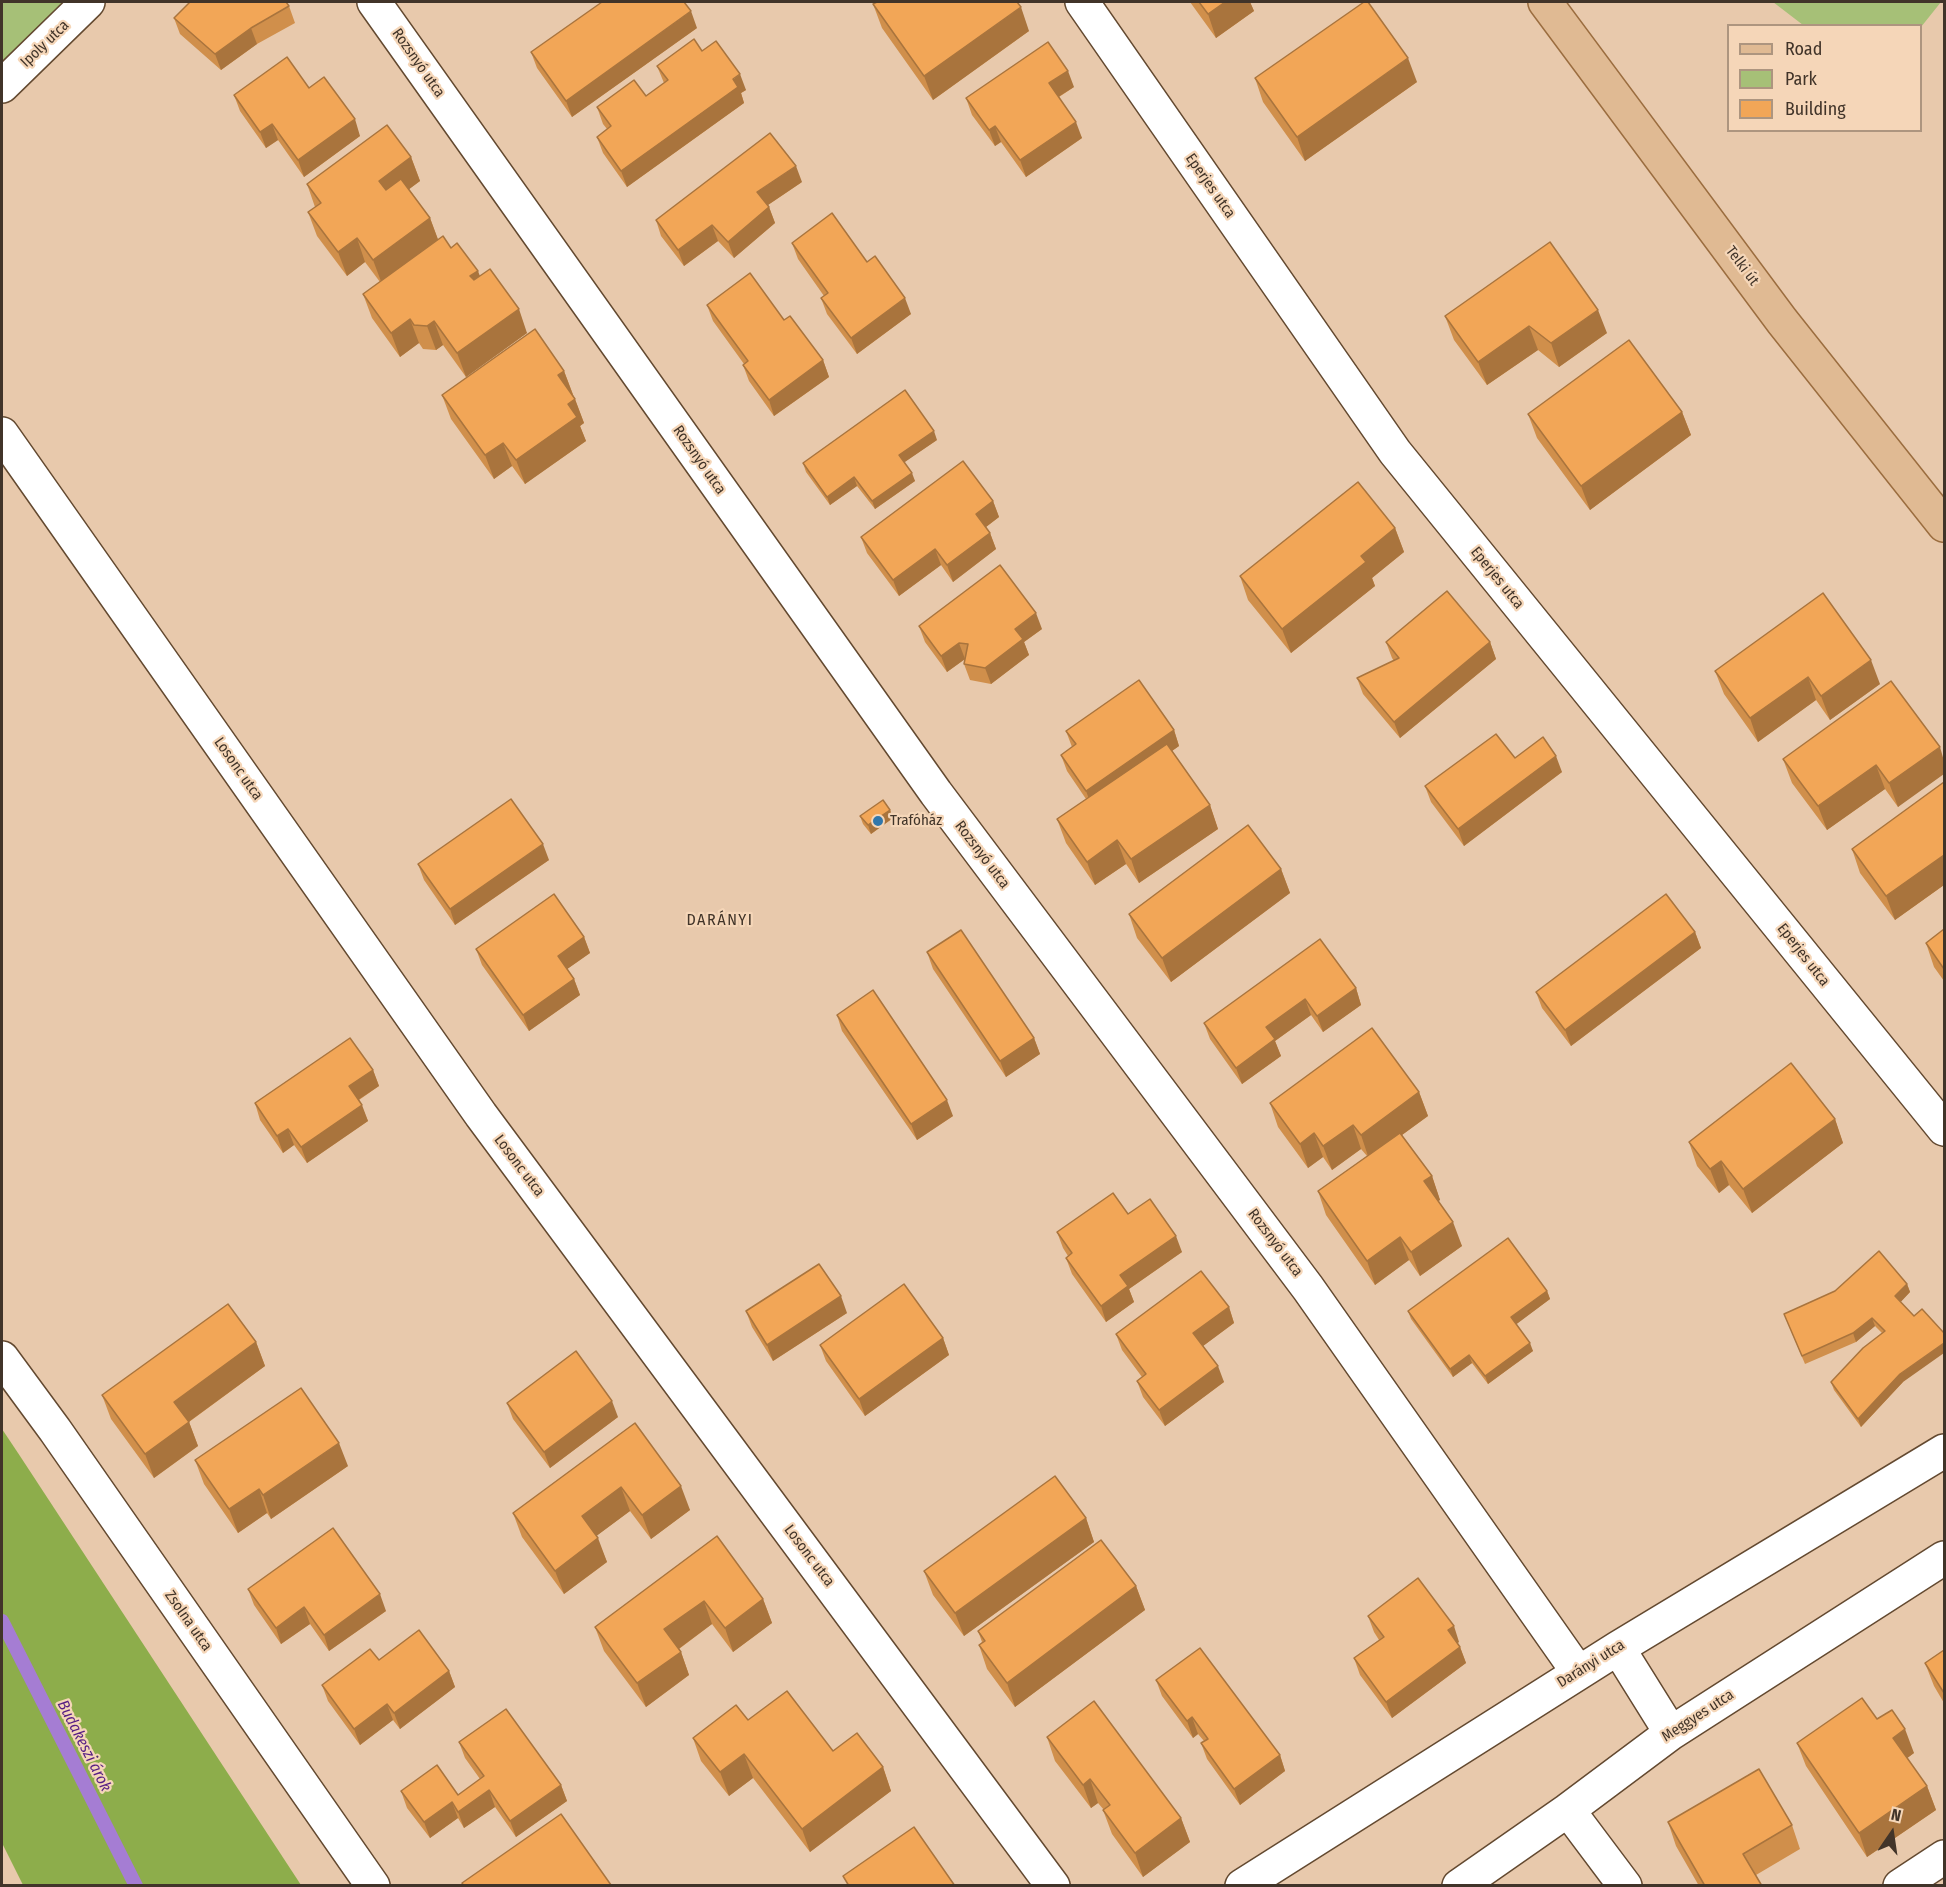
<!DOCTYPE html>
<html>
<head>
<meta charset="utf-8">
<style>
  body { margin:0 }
  #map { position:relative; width:1946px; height:1887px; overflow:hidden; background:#e8c9ac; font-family:"Fira Sans Condensed",sans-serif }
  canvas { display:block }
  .frame { position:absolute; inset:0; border:3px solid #413429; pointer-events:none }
  .legend { position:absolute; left:1727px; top:24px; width:195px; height:108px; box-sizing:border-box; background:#f5d6b8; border:2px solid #ad957f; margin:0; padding:8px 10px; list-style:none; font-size:18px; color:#413429 }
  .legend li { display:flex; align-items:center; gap:12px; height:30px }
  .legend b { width:30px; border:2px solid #ad957f }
  .north { position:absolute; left:1862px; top:1803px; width:60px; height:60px; -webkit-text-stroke:4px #f5d6b8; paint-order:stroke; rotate:13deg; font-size:16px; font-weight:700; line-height:24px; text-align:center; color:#413429 }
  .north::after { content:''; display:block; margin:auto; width:21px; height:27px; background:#413429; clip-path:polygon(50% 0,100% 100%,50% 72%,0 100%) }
</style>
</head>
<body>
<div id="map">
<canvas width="1946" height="1887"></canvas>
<div class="frame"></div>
<ul class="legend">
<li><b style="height:8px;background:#e0ba93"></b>Road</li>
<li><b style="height:16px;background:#a6c077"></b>Park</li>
<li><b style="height:16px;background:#f2a657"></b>Building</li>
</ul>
<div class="north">N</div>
</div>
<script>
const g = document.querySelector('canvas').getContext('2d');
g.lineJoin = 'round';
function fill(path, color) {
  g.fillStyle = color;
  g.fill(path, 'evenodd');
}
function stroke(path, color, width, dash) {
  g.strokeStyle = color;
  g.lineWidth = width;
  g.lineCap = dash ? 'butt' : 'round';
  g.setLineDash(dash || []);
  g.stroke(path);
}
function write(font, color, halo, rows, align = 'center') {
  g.font = font + ' "Fira Sans Condensed",sans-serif';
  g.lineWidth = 4.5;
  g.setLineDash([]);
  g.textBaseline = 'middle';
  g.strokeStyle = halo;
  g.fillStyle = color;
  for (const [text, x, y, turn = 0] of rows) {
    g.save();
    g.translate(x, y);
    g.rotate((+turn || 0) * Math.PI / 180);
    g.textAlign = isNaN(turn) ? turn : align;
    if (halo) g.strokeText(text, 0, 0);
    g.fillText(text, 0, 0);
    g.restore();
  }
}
const green = new Path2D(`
  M2 2H63L2 65Z
  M1773 2H1941L1921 27 1920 26 1803 25Z`);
const forest = new Path2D(`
  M2 1429 20 1456 301 1885H23L2 1843Z`);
const stream = new Path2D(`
  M2 1621 136 1886`);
const minor = new Path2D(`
  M374 2 936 793 1308 1288 1578 1672
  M1082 2 1395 452 1944 1129
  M2 86 88 2
  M2 434 481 1115 1053 1886
  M2 1358 55 1430 373 1886
  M1618 1648 1671 1733
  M1568 1810 1625 1886
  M1242 1886 1618 1648 1944 1451
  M1459 1886 1568 1810 1671 1733 1944 1558
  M1900 1886 1944 1857`);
const major = new Path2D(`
  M1545 2 1782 321 1944 525`);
const wall = new Path2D(`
  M1190 2H1250L1254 11 1216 38Z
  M873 4 1029 31 933 100 882 28Z
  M289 6 295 23 257 44 221 70 180 34 174 18Z
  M697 28 572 117 537 68 531 52Z
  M702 51 746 90 741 93 744 103 627 187 603 153 597 137 607 129 603 124 597 107 646 96 664 83 657 66Z
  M1255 78 1417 82 1305 161 1263 102Z
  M1074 87 1059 97 1082 138 1026 177 1001 142 995 146 972 115 966 98Z
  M309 88 360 136 304 177 278 140 266 148 240 111 234 95Z
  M411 157 420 181 409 189 430 218 438 240 451 248 480 276 527 333 466 377 443 345 436 350 423 349 419 343 400 357 372 318 363 294 380 282 365 262 347 276 317 236 308 212 315 207 307 184Z
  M802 182 768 205 769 207 775 223 734 258 718 241 684 266 661 236 656 220Z
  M792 243 911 314 857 354 827 314 821 298 824 296 798 259Z
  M707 305 784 320 823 360 829 377 774 416 749 381 743 365 744 364 713 321Z
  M1445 316 1607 333 1559 367 1538 350 1487 385 1454 340Z
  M564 371 584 423 580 426 586 441 525 484 512 466 494 479 451 419 442 395Z
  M1682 412 1691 435 1590 510 1537 438 1528 414Z
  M937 440 904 462 915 481 875 509 857 486 830 505 806 472 803 463Z
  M993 501 999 517 986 527 990 533 996 549 953 582 941 565 899 596 867 553 861 537Z
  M1395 528 1404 552 1372 578 1375 586 1291 653 1248 600 1240 576Z
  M919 626 1042 629 1024 642 1029 655 991 684 970 680 964 664 965 659 947 672 925 642Z
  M1386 642H1490L1496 659 1400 738 1363 694 1357 678 1394 661 1392 658Z
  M1715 671 1880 684 1830 720 1816 700 1758 742 1724 694Z
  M1174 730 1179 746 1172 751 1210 805 1218 829 1139 883 1126 864 1095 885 1066 843 1057 819 1086 799 1067 771 1061 755 1072 747 1066 731Z
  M1515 758 1562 772 1464 846 1431 802 1425 786Z
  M1783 759 1944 761 1898 807 1885 789 1827 830 1792 783Z
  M1944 782V885L1895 920 1860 873 1852 849Z
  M890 810 893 818 871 834 863 824 860 816Z
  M549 860 455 925 424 880 418 864Z
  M1281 869 1290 893 1171 982 1137 938 1129 914Z
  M1944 929V981L1934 967 1926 943Z
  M1695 932 1701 948 1571 1046 1542 1008 1536 992Z
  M584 937 590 953 567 969 574 979 580 995 529 1031 482 965 476 949Z
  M927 952 1034 1038 1040 1054 1006 1077 933 969Z
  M1356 988 1361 1005 1323 1032 1311 1015 1275 1041 1281 1056 1242 1084 1210 1039 1204 1023Z
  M837 1015 953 1116 917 1140 842 1031Z
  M373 1070 379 1086 359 1100 368 1121 307 1163 294 1145 283 1153 260 1120 255 1103Z
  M1419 1092 1428 1116 1402 1135 1432 1176 1440 1200 1438 1201 1462 1246 1420 1276 1409 1260 1375 1285 1326 1215 1318 1191 1367 1156 1361 1149 1332 1170 1323 1157 1308 1168 1278 1127 1270 1103Z
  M1835 1119 1843 1143 1752 1213 1729 1185 1719 1193 1697 1166 1689 1142Z
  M1128 1214 1182 1252 1129 1289 1134 1302 1106 1322 1072 1274 1066 1258 1068 1256 1063 1248 1057 1232Z
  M1907 1284 1910 1292 1900 1302 1903 1382 1861 1427 1834 1390 1831 1382 1882 1333 1875 1326 1856 1342 1805 1364 1784 1314Z
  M1547 1291 1550 1299 1516 1324 1533 1351 1488 1384 1472 1363 1453 1377 1411 1319 1408 1311Z
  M1229 1307 1234 1323 1203 1346 1224 1382 1165 1426 1143 1397 1137 1381 1142 1377 1122 1350 1116 1334Z
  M746 1311 847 1313 773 1361 752 1327Z
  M943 1338 949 1355 865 1416 826 1361 820 1345Z
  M256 1342 265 1366 189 1422 198 1446 154 1478 111 1419 102 1395Z
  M507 1403 618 1417 550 1468 513 1419Z
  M635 1423 690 1510 651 1539 630 1511 596 1536 607 1562 564 1594 522 1537 513 1513Z
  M195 1460 348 1466 271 1519 267 1513 238 1533 204 1484Z
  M1086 1518 1094 1542 964 1636 933 1595 924 1571Z
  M717 1536 763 1599 772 1623 733 1652 712 1624 679 1649 681 1652 689 1675 646 1707 604 1651 595 1627Z
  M1136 1586 1145 1610 1015 1707 987 1669 979 1645 982 1642 978 1631Z
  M248 1589 386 1611 329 1651 310 1624 281 1644 254 1605Z
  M1368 1616 1459 1642 1457 1643 1460 1647 1466 1663 1392 1718 1360 1675 1354 1658 1379 1640 1374 1632Z
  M1944 1650V1703L1934 1686 1925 1663Z
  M379 1660 449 1671 455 1687 400 1729 393 1720 360 1745 328 1701 322 1685Z
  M1156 1680 1280 1755 1285 1771 1240 1805 1207 1759 1201 1743 1204 1741 1198 1734 1193 1738 1162 1696Z
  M1877 1719 1914 1753 1907 1758 1927 1786 1936 1810 1867 1857 1806 1766 1797 1743Z
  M748 1720 833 1751 883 1767 891 1791 810 1852 753 1778 729 1796 701 1761 693 1738Z
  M1047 1737 1181 1818 1190 1842 1143 1877 1112 1834 1103 1810H1104L1098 1803 1091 1808 1055 1761Z
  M459 1742 561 1785 567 1801 516 1837 495 1807 464 1828 458 1818 430 1838 407 1808 401 1791 458 1795 480 1779 465 1758Z
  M1668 1822 1792 1825 1800 1849 1756 1875 1762 1886H1699L1676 1846Z`);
const shadedWall = new Path2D(`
  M1225 2H1250L1254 11 1216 38 1208 14Z
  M1021 7 1029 31 933 100 924 76Z
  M691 11 697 28 572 117 566 101Z
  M251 28 257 44 221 70 215 54Z
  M1408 58 1417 82 1305 161 1297 137Z
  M1068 71 1074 87 1055 99 1049 83Z
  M740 74 746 90 741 93 744 103 627 187 621 171Z
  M355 119 360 136 304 177 298 160Z
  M1076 122 1082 138 1026 177 1020 160Z
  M272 124 278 140 266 148 260 132Z
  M995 126 1001 142 995 146 989 130Z
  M411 157 420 181 388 205 379 181Z
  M796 166 802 182 762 209 757 192Z
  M769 207 775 223 734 258 728 242Z
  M430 218 439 242 382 284 373 260Z
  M712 225 718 241 684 266 678 250Z
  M357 238 365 262 347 276 338 252Z
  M478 271 487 295 470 276Z
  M905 298 911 314 857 354 851 338Z
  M519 309 527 333 466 377 457 353Z
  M1598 310 1607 333 1559 367 1551 343Z
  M410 319 419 343 400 357 391 333Z
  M434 321 443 345 436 350 427 326Z
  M1529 326 1538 350 1487 385 1478 362Z
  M823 360 829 377 774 416 769 400Z
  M564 371 573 395 558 375Z
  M575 399 584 423 580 426 586 441 525 484 516 460 568 404Z
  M1682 412 1691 435 1590 510 1581 486Z
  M934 431 937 440 902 464 899 455Z
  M503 443 512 466 494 479 485 455Z
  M912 473 915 481 875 509 872 501Z
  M854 477 857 486 830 505 827 497Z
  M993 501 999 517 982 530 976 514Z
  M1395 528 1404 552 1372 578 1375 586 1291 653 1282 629 1361 556Z
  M990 533 996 549 953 582 947 565Z
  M935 549 941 565 899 596 893 580Z
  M1036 613 1042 629 1024 642 1029 655 991 684 985 668 1015 629Z
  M1490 642 1496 659 1400 738 1394 722Z
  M959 643 965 659 947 672 941 656Z
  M1871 660 1880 684 1830 720 1821 696Z
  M1808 677 1816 700 1758 742 1750 718Z
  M1174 730 1179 746 1092 807 1086 791Z
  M1940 747 1944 761V774L1898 807 1889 783Z
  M1556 756 1562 772 1464 846 1458 829Z
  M1876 765 1885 789 1827 830 1818 806Z
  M1210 805 1218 829 1139 883 1131 859Z
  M890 810 893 818 871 834 868 825Z
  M1117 840 1126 864 1095 885 1087 862Z
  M543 844 549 860 455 925 450 909Z
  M1944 855V885L1895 920 1886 896Z
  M1281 869 1290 893 1171 982 1162 958Z
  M1695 932 1701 948 1571 1046 1565 1030Z
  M584 937 590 953 563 972 558 956Z
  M574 979 580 995 529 1031 523 1015Z
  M1356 988 1361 1005 1323 1032 1317 1016Z
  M1305 999 1311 1015 1275 1041 1281 1056 1242 1084 1236 1068 1266 1027Z
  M1034 1038 1040 1054 1006 1077 1000 1061Z
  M373 1070 379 1086 355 1102 349 1086Z
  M1419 1092 1428 1116 1369 1159 1361 1135Z
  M947 1100 953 1116 917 1140 911 1124Z
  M362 1105 368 1121 307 1163 301 1147Z
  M1835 1119 1843 1143 1752 1213 1743 1189Z
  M1353 1125 1361 1149 1332 1170 1323 1146Z
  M288 1129 294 1145 283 1153 277 1136Z
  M1314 1133 1323 1157 1308 1168 1300 1144Z
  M1721 1161 1729 1185 1719 1193 1710 1169Z
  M1432 1176 1440 1200 1432 1205 1424 1181Z
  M1453 1222 1462 1246 1420 1276 1411 1252Z
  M1176 1236 1182 1252 1129 1289 1134 1302 1106 1322 1101 1306 1120 1275Z
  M1400 1237 1409 1260 1375 1285 1367 1261Z
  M1907 1284 1910 1292 1898 1305 1895 1296Z
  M1547 1291 1550 1299 1514 1326 1511 1317Z
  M841 1296 847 1313 773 1361 767 1345Z
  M1229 1307 1234 1323 1199 1349 1193 1333Z
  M1872 1318 1875 1326 1856 1342 1853 1333Z
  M943 1338 949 1355 865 1416 859 1399Z
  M256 1342 265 1366 183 1426 174 1402Z
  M1530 1343 1533 1351 1488 1384 1485 1376Z
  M1944 1343V1353L1903 1382 1861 1427 1858 1419 1900 1374Z
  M1469 1355 1472 1363 1453 1377 1450 1369Z
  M1218 1366 1224 1382 1165 1426 1159 1410Z
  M612 1401 618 1417 550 1468 544 1452Z
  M189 1422 198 1446 154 1478 145 1454Z
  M339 1443 348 1466 271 1519 263 1495Z
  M681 1486 690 1510 651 1539 642 1515Z
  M621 1487 630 1511 591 1540 582 1516Z
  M259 1489 267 1513 238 1533 229 1509Z
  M1086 1518 1094 1542 964 1636 955 1613Z
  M598 1538 607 1562 564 1594 555 1571Z
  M1136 1586 1145 1610 1015 1707 1007 1683Z
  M380 1594 386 1611 329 1651 324 1635Z
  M763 1599 772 1623 733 1652 725 1628Z
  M704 1601 712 1624 673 1653 664 1629Z
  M304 1607 310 1624 281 1644 276 1628Z
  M1454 1626 1459 1642 1453 1646 1448 1630Z
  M1460 1647 1466 1663 1392 1718 1386 1702Z
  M681 1652 689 1675 646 1707 637 1683Z
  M449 1671 455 1687 400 1729 394 1713Z
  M387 1704 393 1720 360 1745 354 1729Z
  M1192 1717 1198 1734 1193 1738 1187 1721Z
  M1905 1729 1914 1753 1902 1762 1893 1738Z
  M744 1754 753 1778 729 1796 720 1772Z
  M1280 1755 1285 1771 1240 1805 1234 1789Z
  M883 1767 891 1791 810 1852 802 1829Z
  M1090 1779 1098 1803 1091 1808 1083 1785Z
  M561 1785 567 1801 516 1837 510 1821Z
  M1927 1786 1936 1810 1867 1857 1859 1833Z
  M489 1790 495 1807 464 1828 458 1812Z
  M452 1802 458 1818 430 1838 424 1822Z
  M1181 1818 1190 1842 1143 1877 1135 1853Z`);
const building = new Path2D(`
  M190 2H286L289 6 251 28 215 54 174 18Z
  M602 2H684L691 11 566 101 531 52Z
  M877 2H1017L1021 7 924 76 873 4Z
  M1199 2H1225L1208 14Z
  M1364 2H1368L1408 58 1297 137 1255 78Z
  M694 39 702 51 716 41 740 74 733 79 738 87 621 171 597 137 611 126 597 107 634 80 646 96 668 80 657 66Z
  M1048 42 1068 71 1049 83 1076 122 1020 160 995 126 989 130 966 98Z
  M287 57 309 88 324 77 355 119 298 160 272 124 260 132 234 95Z
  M387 125 411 157 379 181 386 190 401 179 430 218 373 260 357 238 338 252 308 212 321 203 307 184Z
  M770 133 796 166 757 192 769 207 728 242 712 225 678 250 656 220Z
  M832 213 867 262 875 256 905 298 851 338 821 298 828 293 792 243Z
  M443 236 451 248 457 243 478 271 470 276 474 280 490 269 519 309 457 353 434 321 427 326 414 325 410 319 391 333 363 294Z
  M1550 242 1598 310 1551 343 1529 326 1478 362 1445 316Z
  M750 273 784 320 790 316 823 360 769 400 743 365 748 361 707 305Z
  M535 329 564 371 558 375 575 399 568 404 577 417 516 460 503 443 485 455 442 395Z
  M1629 340 1682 412 1581 486 1528 414Z
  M905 390 934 431 899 455 912 473 872 501 854 477 827 497 803 463Z
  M963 461 993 501 976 514 990 533 947 565 935 549 893 580 861 537Z
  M1358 482 1395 528 1361 556 1366 562 1282 629 1240 576Z
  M1000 565 1036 613 1015 629 1023 639 985 668 964 664 968 644 959 643 941 656 919 626Z
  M1447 591 1490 642 1394 722 1357 678 1399 658 1386 642Z
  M1823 593 1871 660 1821 696 1808 677 1750 718 1715 671Z
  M1139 680 1174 730 1086 791 1061 755 1076 744 1066 731Z
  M1891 681 1940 747 1889 783 1876 765 1818 806 1783 759Z
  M1496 734 1515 758 1543 737 1556 756 1458 829 1425 786Z
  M1167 744 1210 805 1131 859 1117 840 1087 862 1057 819Z
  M1944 782V855L1886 896 1852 849Z
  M511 799 543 844 450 909 418 864Z
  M883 800 890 810 868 825 860 816Z
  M1248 825 1281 869 1162 958 1129 914Z
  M554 894 584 937 558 956 574 979 523 1015 476 949Z
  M1666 894 1695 932 1565 1030 1536 992Z
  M1944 929V969L1926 943Z
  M961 930 1034 1038 1000 1061 927 952Z
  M1320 939 1356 988 1317 1016 1305 999 1266 1027 1275 1039 1236 1068 1204 1023Z
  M873 990 947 1100 911 1124 837 1015Z
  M1372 1028 1419 1092 1361 1135 1353 1125 1323 1146 1314 1133 1300 1144 1270 1103Z
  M350 1038 373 1070 349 1086 362 1105 301 1147 288 1129 277 1136 255 1103Z
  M1791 1063 1835 1119 1743 1189 1721 1161 1710 1169 1689 1142Z
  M1400 1133 1432 1176 1424 1181 1453 1222 1411 1252 1400 1237 1367 1261 1318 1191Z
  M1113 1193 1128 1214 1150 1199 1176 1236 1120 1275 1128 1286 1101 1306 1066 1258 1072 1253 1057 1232Z
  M1508 1238 1547 1291 1511 1317 1530 1343 1485 1376 1469 1355 1450 1369 1408 1311Z
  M1879 1251 1907 1284 1895 1296 1914 1316 1922 1309 1944 1333V1343L1900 1374 1858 1419 1831 1382 1863 1348 1885 1331 1872 1318 1853 1333 1802 1356 1784 1314 1835 1291Z
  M819 1264 841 1296 767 1345 746 1311Z
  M1201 1271 1229 1307 1193 1333 1218 1366 1159 1410 1137 1381 1146 1374 1116 1334Z
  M904 1284 943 1338 859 1399 820 1345Z
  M228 1304 256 1342 174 1402 189 1422 145 1454 102 1395Z
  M576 1351 612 1401 544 1452 507 1403Z
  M301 1388 339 1443 263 1495 259 1489 229 1509 195 1460Z
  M635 1423 681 1486 642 1515 621 1487 582 1516 598 1538 555 1571 513 1513Z
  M1055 1476 1086 1518 955 1613 924 1571Z
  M333 1528 380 1594 324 1635 304 1607 276 1628 248 1589Z
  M717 1536 763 1599 725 1628 704 1601 664 1629 681 1652 637 1683 595 1627Z
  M1101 1540 1136 1586 1007 1683 979 1645 985 1641 978 1631Z
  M1418 1578 1454 1626 1448 1630 1460 1647 1386 1702 1354 1658 1384 1637 1368 1616Z
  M419 1630 449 1671 394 1713 387 1704 354 1729 322 1685 370 1649 379 1660Z
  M1200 1648 1280 1755 1234 1789 1201 1743 1208 1739 1192 1717 1187 1721 1156 1680Z
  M1944 1650V1693L1925 1663Z
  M787 1691 833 1751 857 1733 883 1767 802 1829 744 1754 720 1772 693 1738 736 1705 748 1720Z
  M1862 1698 1877 1719 1892 1710 1905 1729 1893 1738 1927 1786 1859 1833 1797 1743Z
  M1094 1701 1181 1818 1135 1853 1103 1810 1110 1805 1090 1779 1083 1785 1047 1737Z
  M506 1709 561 1785 510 1821 489 1790 458 1812 452 1802 424 1822 401 1791 437 1765 458 1795 484 1776 459 1742Z
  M1759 1769 1792 1825 1743 1854 1762 1886H1705L1668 1822Z
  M561 1814 611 1885 464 1886 462 1883Z
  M914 1827 955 1886H849L843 1876Z`);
const markers = [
  [878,821,6,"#3177ab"]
];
const streetNames = [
  ["Ipoly utca",45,44,-44],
  ["Rozsnyó utca",418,63,55],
  ["Eperjes utca",1210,186,55],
  ["Telki út",1742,266,53],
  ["Rozsnyó utca",699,460,55],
  ["Eperjes utca",1497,578,51],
  ["Losonc utca",238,769,55],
  ["Rozsnyó utca",982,855,53],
  ["Eperjes utca",1803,955,52],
  ["Losonc utca",519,1166,53],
  ["Rozsnyó utca",1275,1243,53],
  ["Losonc utca",809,1556,53],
  ["Zsolna utca",188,1621,55],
  ["Darányi utca",1591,1664,-32],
  ["Meggyes utca",1698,1716,-33]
];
const poiNames = [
  ["Trafóház",890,821]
];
const neighbourhoodNames = [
  ["DARÁNYI",720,921]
];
const waterNames = [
  ["Budakeszi árok",84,1746,63]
];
fill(green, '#a6c077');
fill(forest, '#8dad4b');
stroke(stream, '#a57dd3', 14);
stroke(minor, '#634930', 36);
stroke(major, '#9b6d3f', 36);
stroke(minor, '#fff', 33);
stroke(major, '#e0ba93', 33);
fill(wall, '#d08f4b');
fill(shadedWall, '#a9743d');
fill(building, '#f2a657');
stroke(building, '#a9743d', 1.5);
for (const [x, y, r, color] of markers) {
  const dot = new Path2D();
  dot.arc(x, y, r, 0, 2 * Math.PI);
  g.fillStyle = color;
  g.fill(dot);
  stroke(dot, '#f5d6b8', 2);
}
write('15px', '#413429', '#f5d6b8', streetNames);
write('15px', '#413429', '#f5d6b8', poiNames, 'left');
g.letterSpacing = '1.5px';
write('16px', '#413429', '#f5d6b8', neighbourhoodNames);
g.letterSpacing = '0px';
write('italic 16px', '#561e84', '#f5d6b8', waterNames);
</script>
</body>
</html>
